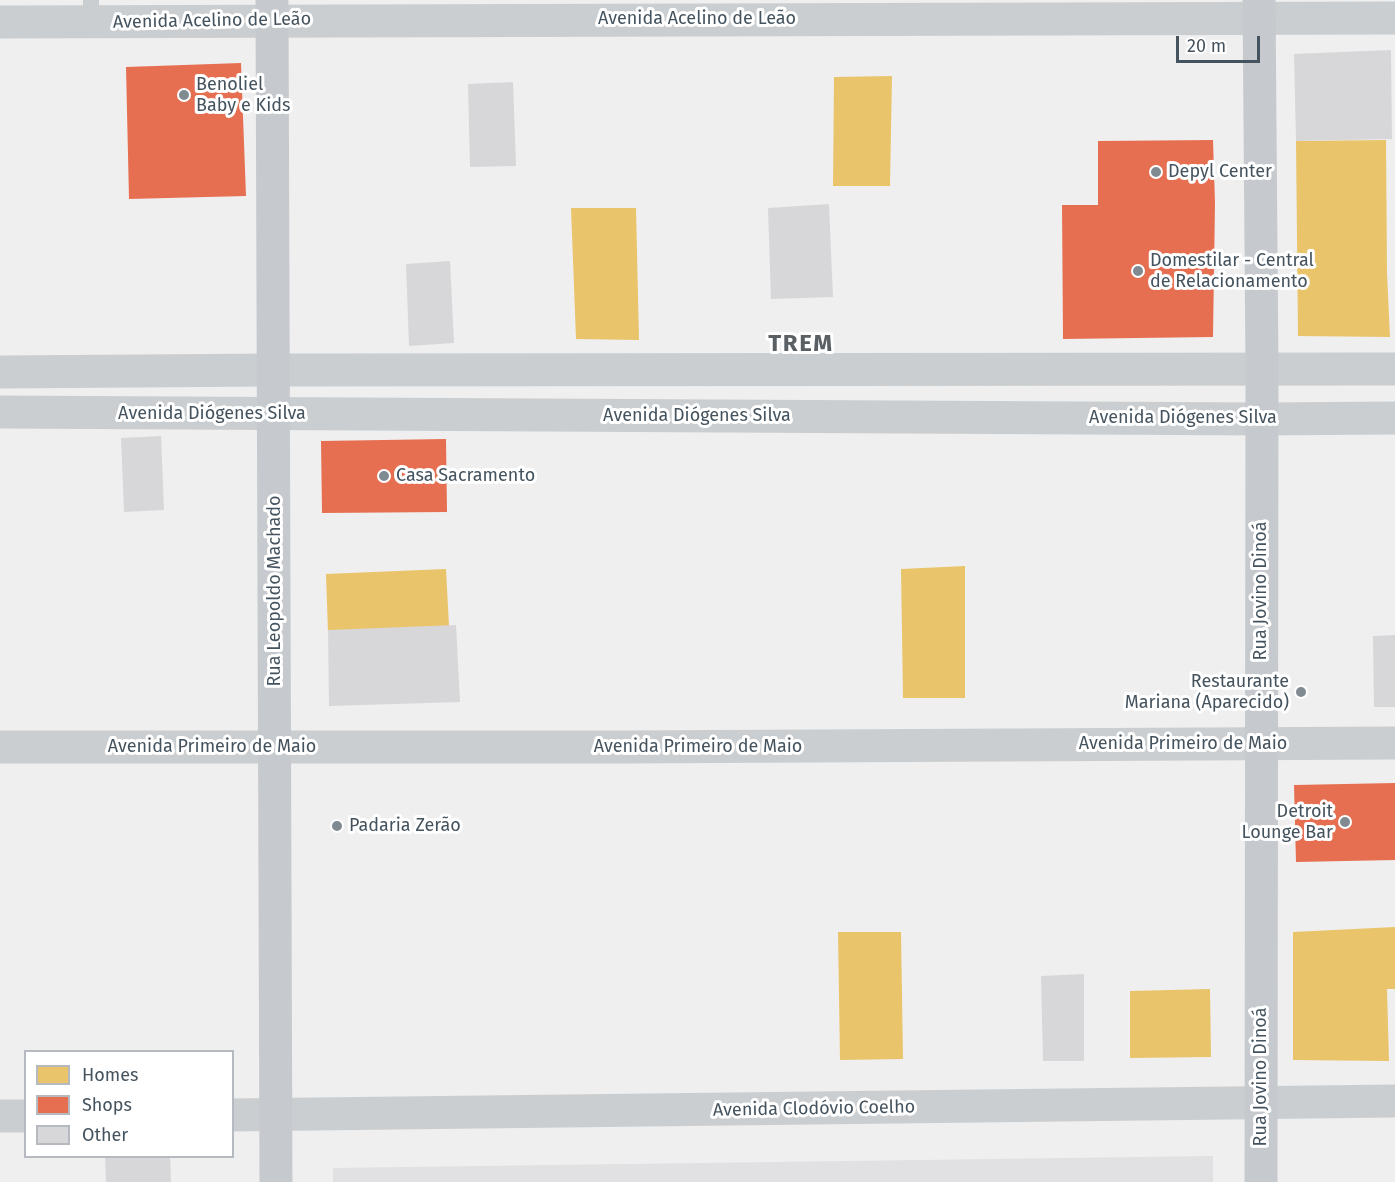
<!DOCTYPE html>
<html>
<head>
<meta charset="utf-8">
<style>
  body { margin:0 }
  #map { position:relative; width:1395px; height:1182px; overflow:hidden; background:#f0efef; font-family:"Fira Sans",sans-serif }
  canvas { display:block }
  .legend { position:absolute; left:24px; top:1050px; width:210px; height:108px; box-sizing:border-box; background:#fff; border:2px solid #b4babf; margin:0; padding:8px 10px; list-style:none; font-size:18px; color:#44535e }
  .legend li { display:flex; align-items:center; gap:12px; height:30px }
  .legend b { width:30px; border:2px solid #b4babf }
  .scale { position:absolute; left:1176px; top:36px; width:84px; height:27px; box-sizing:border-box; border:3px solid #44535e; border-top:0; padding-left:8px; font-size:18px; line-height:21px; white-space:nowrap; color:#44535e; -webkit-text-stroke:4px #fff; paint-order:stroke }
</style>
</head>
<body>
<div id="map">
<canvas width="1395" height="1182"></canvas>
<ul class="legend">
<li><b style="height:16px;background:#e9c46a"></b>Homes</li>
<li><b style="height:16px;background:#e76f51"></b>Shops</li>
<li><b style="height:16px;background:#d7d7d9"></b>Other</li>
</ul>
<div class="scale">20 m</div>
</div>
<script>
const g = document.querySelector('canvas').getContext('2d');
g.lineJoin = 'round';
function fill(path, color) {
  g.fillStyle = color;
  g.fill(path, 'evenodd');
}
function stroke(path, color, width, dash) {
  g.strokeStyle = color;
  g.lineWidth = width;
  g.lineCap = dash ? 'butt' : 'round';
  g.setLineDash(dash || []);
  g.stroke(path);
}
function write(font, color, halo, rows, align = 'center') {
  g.font = font + ' "Fira Sans",sans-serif';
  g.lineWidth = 6;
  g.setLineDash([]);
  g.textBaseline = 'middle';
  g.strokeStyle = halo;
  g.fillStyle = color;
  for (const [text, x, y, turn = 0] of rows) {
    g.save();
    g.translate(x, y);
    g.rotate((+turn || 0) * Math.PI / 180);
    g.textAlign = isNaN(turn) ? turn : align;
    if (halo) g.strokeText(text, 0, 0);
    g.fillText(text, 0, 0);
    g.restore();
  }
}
const education = new Path2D(`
  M1213 1156V1182H333V1168Z`);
const homes = new Path2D(`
  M892 76 890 186H833L834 77Z
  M1386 140 1387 273 1390 337 1298 336 1296 141Z
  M571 208H636L639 340 576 339Z
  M965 566V698H903L901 569Z
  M446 569 449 626 328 632 326 574Z
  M1395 927V989H1387L1389 1061 1293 1060V932Z
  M838 932H901L903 1059 840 1060Z
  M1210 989 1211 1057 1130 1058V991Z`);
const shops = new Path2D(`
  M241 63 246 196 129 199 126 67Z
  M1213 140 1215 203 1213 337 1063 339 1062 205H1098V141Z
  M446 439 447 512 322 513 321 441Z
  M1395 783V860L1296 862 1294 785Z`);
const building = new Path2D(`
  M1391 50 1392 139 1296 141 1294 54Z
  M513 82 516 166 470 167 468 84Z
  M829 204 833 297 771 299 768 208Z
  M450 261 454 343 409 346 406 264Z
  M161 436 164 510 124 512 121 438Z
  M456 625 460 702 329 706 328 630Z
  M1395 635V707H1374L1373 636Z
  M1084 974V1061H1043L1041 976Z
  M105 1156H170L171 1182H106Z`);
const service = new Path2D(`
  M91 0V22`);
const minor = new Path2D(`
  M0 22 1395 18
  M0 372 274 370 1395 369
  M0 412 1262 419 1395 418
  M0 747H623L1395 743
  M232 1115 1395 1101
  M0 1116H26`);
const primary = new Path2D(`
  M272 0 276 1182
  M1259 0 1262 369 1261 1182`);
const markers = [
  [184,95,6,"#808a91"],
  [1156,172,6,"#808a91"],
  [1138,271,6,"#808a91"],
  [384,476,6,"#808a91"],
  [1301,692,6,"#808a91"],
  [1345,822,6,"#808a91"],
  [337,826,6,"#808a91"]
];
const streetNames = [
  ["Avenida Acelino de Leão",697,19],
  ["Avenida Acelino de Leão",212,21,-1],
  ["Avenida Diógenes Silva",212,414],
  ["Avenida Diógenes Silva",697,416],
  ["Avenida Diógenes Silva",1183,418],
  ["Rua Leopoldo Machado",275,591,-90],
  ["Rua Jovino Dinoá",1261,591,-90],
  ["Avenida Primeiro de Maio",1183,744],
  ["Avenida Primeiro de Maio",212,747],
  ["Avenida Primeiro de Maio",698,747],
  ["Rua Jovino Dinoá",1261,1077,-90],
  ["Avenida Clodóvio Coelho",814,1109,-1]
];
const poiNames = [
  ["Benoliel",196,85],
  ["Baby e Kids",196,106],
  ["Depyl Center",1168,172],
  ["Domestilar - Central",1150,261],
  ["de Relacionamento",1150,282],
  ["Casa Sacramento",396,476],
  ["Restaurante",1289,682,"right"],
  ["Mariana (Aparecido)",1289,703,"right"],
  ["Detroit",1333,812,"right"],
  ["Lounge Bar",1333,833,"right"],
  ["Padaria Zerão",349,826]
];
const districtNames = [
  ["TREM",801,344]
];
fill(education, '#e1e0e2');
fill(homes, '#e9c46a');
fill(shops, '#e76f51');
fill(building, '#d7d7d9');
stroke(service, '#cbced0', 16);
stroke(minor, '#cbced0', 33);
stroke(primary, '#c6cace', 33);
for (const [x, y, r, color] of markers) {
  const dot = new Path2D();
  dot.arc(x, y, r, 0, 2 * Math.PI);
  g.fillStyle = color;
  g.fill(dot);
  stroke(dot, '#fff', 2);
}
write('18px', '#44535e', '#fff', streetNames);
write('18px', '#44535e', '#fff', poiNames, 'left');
g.letterSpacing = '1.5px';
write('bold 24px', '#5a5f64', '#fff', districtNames);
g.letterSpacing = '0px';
</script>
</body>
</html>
